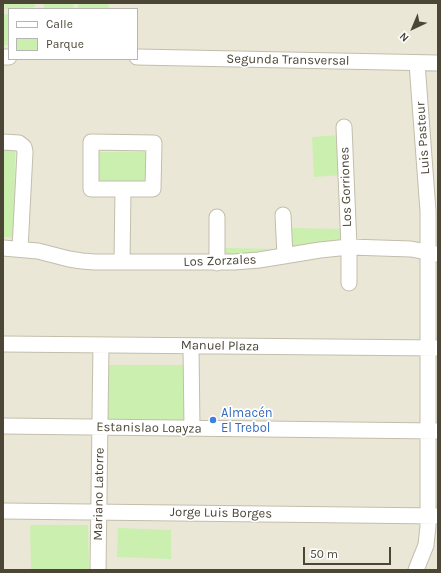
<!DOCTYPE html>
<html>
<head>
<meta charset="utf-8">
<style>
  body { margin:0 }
  #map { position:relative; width:441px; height:573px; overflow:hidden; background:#f7f4ea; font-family:Karla,sans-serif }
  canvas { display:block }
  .frame { position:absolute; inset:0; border:4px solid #4c4637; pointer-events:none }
  .legend { position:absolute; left:8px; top:8px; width:130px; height:52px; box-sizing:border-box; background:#fff; border:1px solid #b7b5af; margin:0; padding:5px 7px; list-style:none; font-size:12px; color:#4c4637 }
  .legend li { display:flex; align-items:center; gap:8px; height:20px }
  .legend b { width:20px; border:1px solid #b7b5af }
  .north { position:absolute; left:393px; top:8px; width:40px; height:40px; -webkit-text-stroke:3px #fff; paint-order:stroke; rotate:224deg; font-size:11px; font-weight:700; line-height:16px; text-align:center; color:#4c4637 }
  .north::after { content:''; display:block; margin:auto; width:14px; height:18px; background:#4c4637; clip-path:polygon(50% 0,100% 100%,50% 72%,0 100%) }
  .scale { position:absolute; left:303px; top:547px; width:88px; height:18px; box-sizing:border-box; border:2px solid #4c4637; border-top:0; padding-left:5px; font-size:12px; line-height:14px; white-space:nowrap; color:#4c4637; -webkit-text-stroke:3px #fff; paint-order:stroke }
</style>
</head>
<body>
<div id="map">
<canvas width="441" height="573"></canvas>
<div class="frame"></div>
<ul class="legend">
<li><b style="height:5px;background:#fff"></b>Calle</li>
<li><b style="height:11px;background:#caefaf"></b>Parque</li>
</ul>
<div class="north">N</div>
<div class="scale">50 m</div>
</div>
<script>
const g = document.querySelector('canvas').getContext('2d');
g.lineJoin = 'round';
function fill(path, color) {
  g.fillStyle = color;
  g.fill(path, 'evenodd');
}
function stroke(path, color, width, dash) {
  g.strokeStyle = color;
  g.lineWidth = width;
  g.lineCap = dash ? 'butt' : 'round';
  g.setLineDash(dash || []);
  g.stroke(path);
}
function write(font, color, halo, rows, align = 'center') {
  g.font = font + ' Karla,sans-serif';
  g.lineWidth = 3.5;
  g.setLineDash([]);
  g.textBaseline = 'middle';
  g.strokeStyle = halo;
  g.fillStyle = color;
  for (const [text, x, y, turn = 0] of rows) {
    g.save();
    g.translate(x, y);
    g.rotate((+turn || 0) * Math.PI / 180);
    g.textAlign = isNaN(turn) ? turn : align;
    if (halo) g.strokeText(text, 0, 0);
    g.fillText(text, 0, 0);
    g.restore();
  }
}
const residential = new Path2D(`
  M3 3H438V570H3ZM9 9H137V59H9Z`);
const green = new Path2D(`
  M4 3H35V7L5 9Z
  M43 3H73L74 9H44Z
  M78 3H108L109 8 78 9Z
  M3 14H9V45H3Z
  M341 135 343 175 314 177 312 137Z
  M3 149 15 150 14 238 3 237Z
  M96 152H148V182H96Z
  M290 228 344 229 345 241 319 242 292 249Z
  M225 248 277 249 261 255 225 258Z
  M108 365H187V422L107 421Z
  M30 525H88L89 570H31Z
  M118 528 171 530V559L117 557Z`);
const minor = new Path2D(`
  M3 57H9
  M137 57 438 63
  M344 127 349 247V283
  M3 142 19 143 24 147 25 152 20 249
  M91 142 154 143 153 189H91Z
  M283 215 285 256
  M3 248 38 251 69 259 82 261 95 262H234L259 260 320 250 349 247 411 249 437 254
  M122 262 123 189
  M217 263V217
  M3 344 438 348
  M191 346 192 428
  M3 426 437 431
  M3 511 438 516
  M98 570 101 345
  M416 570 426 545 428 526V211L417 63`);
const markers = [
  [213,420,4,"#3f7fe0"]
];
const streetNames = [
  ["Segunda Transversal",288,60,1],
  ["Luis Pasteur",423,138,-94],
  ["Los Gorriones",346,187,-92],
  ["Los Zorzales",220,261,-2],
  ["Manuel Plaza",220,346,1],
  ["Estanislao Loayza",149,428,1],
  ["Mariano Latorre",99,494,-89],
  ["Jorge Luis Borges",221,513,1]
];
const shopNames = [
  ["Almacén",221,413],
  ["El Trebol",221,428]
];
fill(residential, '#ebe7d7');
fill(green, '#caefaf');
stroke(minor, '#c3beab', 17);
stroke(minor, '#fff', 15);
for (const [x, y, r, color] of markers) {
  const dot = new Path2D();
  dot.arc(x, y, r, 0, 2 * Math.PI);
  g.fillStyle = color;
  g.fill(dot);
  stroke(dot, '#fff', 1.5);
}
write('13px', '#4c4637', '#fff', streetNames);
write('13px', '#366cbe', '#fff', shopNames, 'left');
</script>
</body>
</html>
